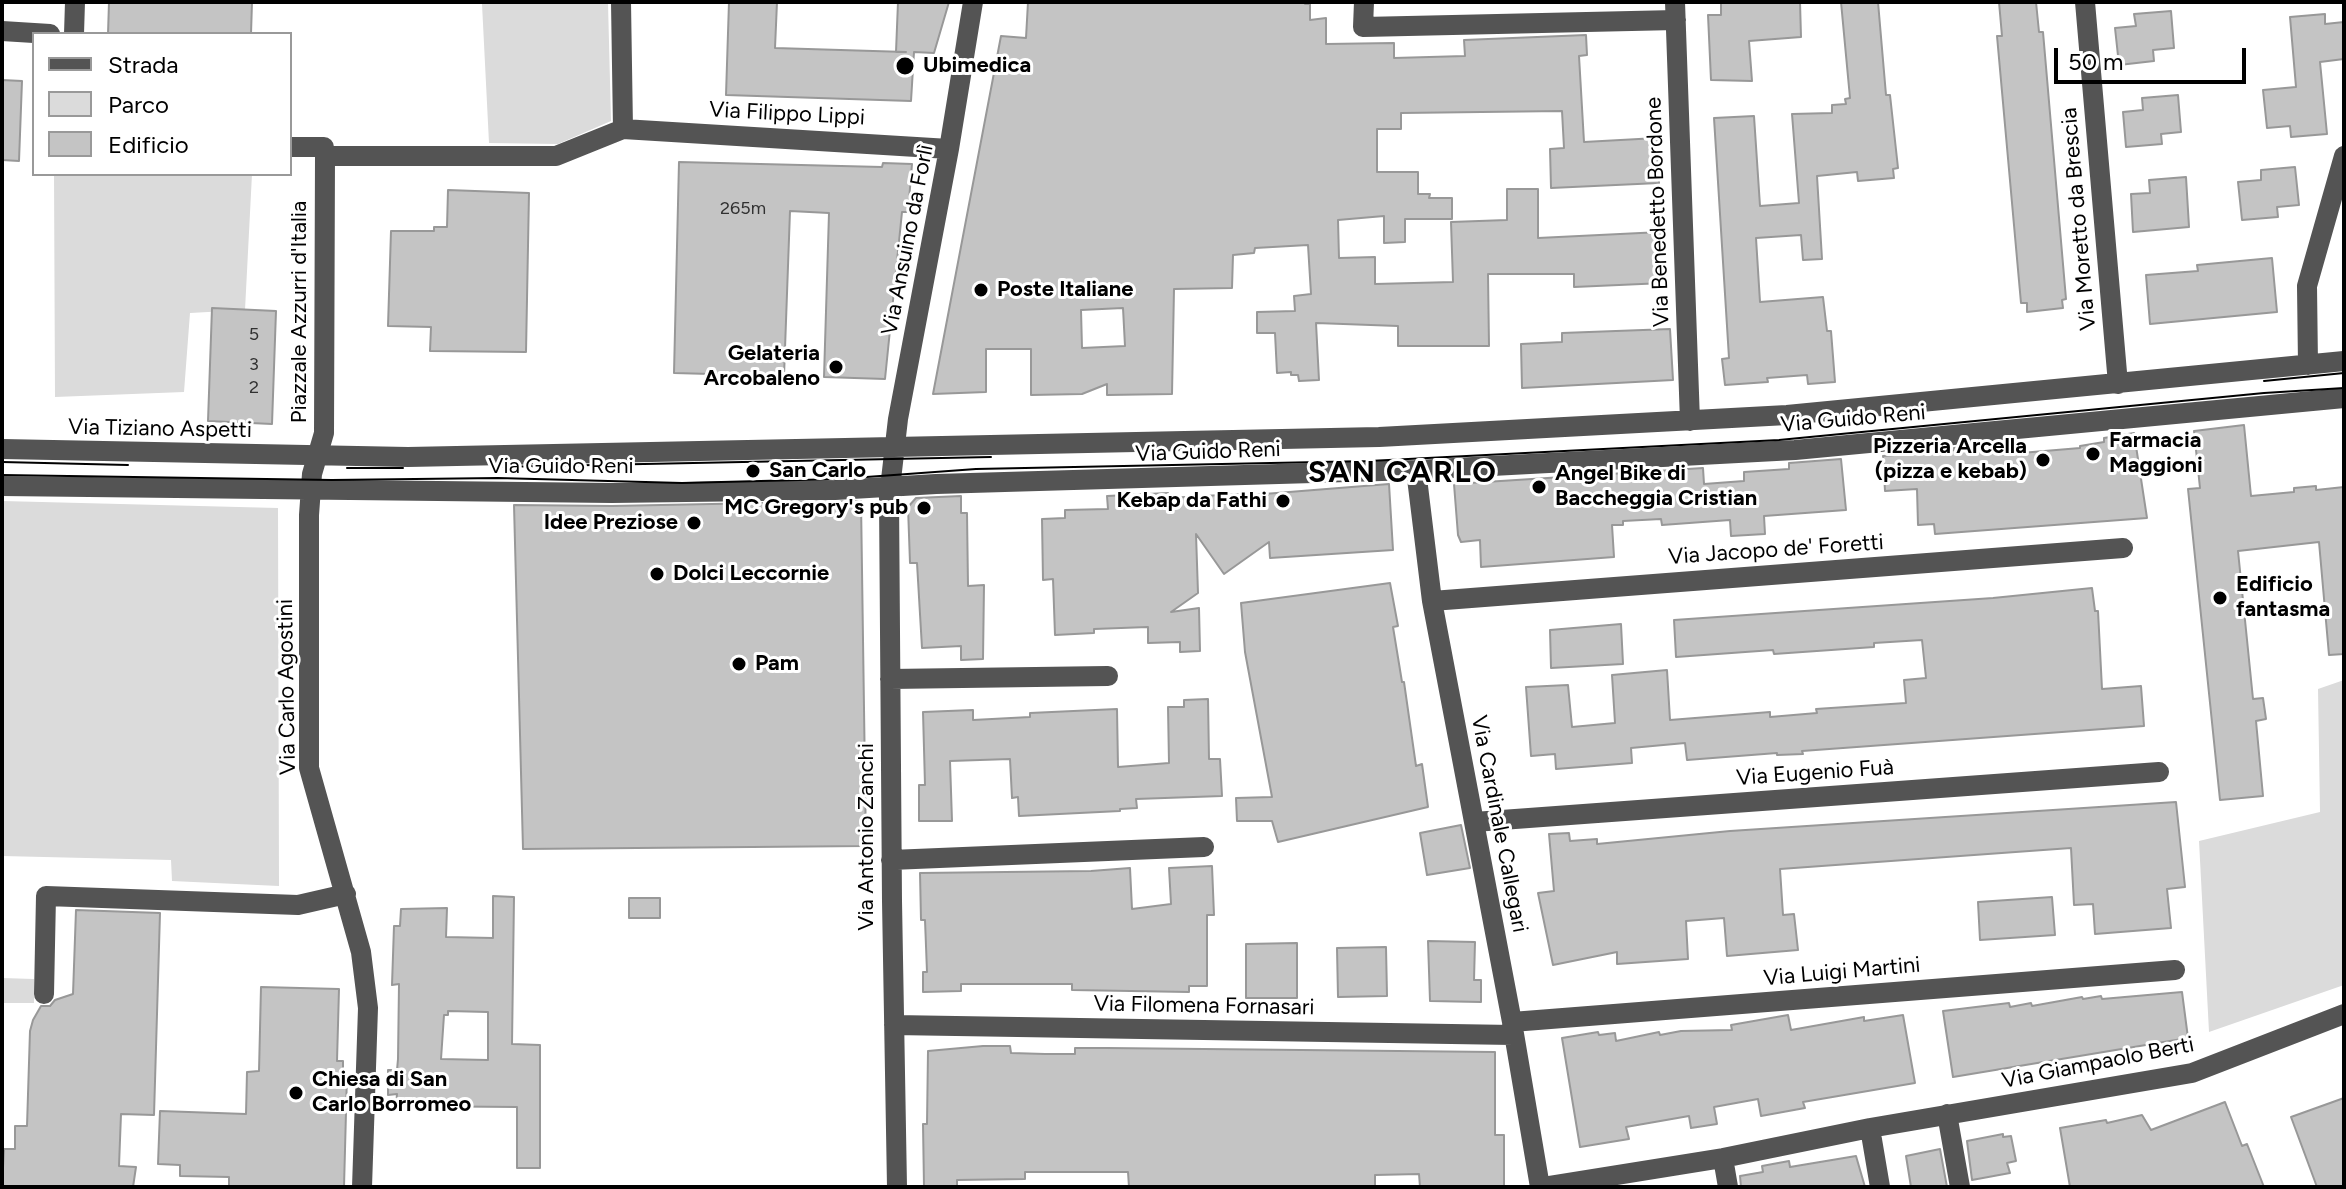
<!DOCTYPE html>
<html>
<head>
<meta charset="utf-8">
<style>
  body { margin:0 }
  #map { position:relative; width:2346px; height:1189px; overflow:hidden; background:#fff; font-family:Figtree,sans-serif }
  canvas { display:block }
  .frame { position:absolute; inset:0; border:4px solid #000; pointer-events:none }
  .legend { position:absolute; left:32px; top:32px; width:260px; height:144px; box-sizing:border-box; background:#fff; border:2px solid #999; margin:0; padding:10px 14px; list-style:none; font-size:24px; color:#000 }
  .legend li { display:flex; align-items:center; gap:16px; height:40px }
  .legend b { width:40px; border:2px solid #999 }
  .scale { position:absolute; left:2054px; top:48px; width:192px; height:36px; box-sizing:border-box; border:4px solid #000; border-top:0; padding-left:10px; font-size:24px; line-height:28px; white-space:nowrap; color:#000; -webkit-text-stroke:6px #fff; paint-order:stroke }
</style>
</head>
<body>
<div id="map">
<canvas width="2346" height="1189"></canvas>
<div class="frame"></div>
<ul class="legend">
<li><b style="height:10px;background:#545454"></b>Strada</li>
<li><b style="height:22px;background:#dbdbdb"></b>Parco</li>
<li><b style="height:22px;background:#c4c4c4"></b>Edificio</li>
</ul>
<div class="scale">50 m</div>
</div>
<script>
const g = document.querySelector('canvas').getContext('2d');
g.lineJoin = 'round';
function fill(path, color) {
  g.fillStyle = color;
  g.fill(path, 'evenodd');
}
function stroke(path, color, width, dash) {
  g.strokeStyle = color;
  g.lineWidth = width;
  g.lineCap = dash ? 'butt' : 'round';
  g.setLineDash(dash || []);
  g.stroke(path);
}
function write(font, color, halo, rows, align = 'center') {
  g.font = font + ' Figtree,sans-serif';
  g.lineWidth = 6;
  g.setLineDash([]);
  g.textBaseline = 'middle';
  g.strokeStyle = halo;
  g.fillStyle = color;
  for (const [text, x, y, turn = 0] of rows) {
    g.save();
    g.translate(x, y);
    g.rotate((+turn || 0) * Math.PI / 180);
    g.textAlign = isNaN(turn) ? turn : align;
    if (halo) g.strokeText(text, 0, 0);
    g.fillText(text, 0, 0);
    g.restore();
  }
}
const green = new Path2D(`
  M608 3 611 121 558 144 489 143 482 4Z
  M54 174H252L245 310 190 313 184 392 55 397Z
  M2 501 278 508 279 886 172 881 171 860 2 856Z
  M2344 680V985L2209 1032 2199 841 2320 812 2318 689Z
  M2 978 34 979V1003H2Z`);
const building = new Path2D(`
  M109 2H252L251 34H108Z
  M729 2H777L775 48 906 52H896L898 2H949L934 53 914 52 911 101 726 95Z
  M1028 2H1305V4H1310V20L1326 18V44L1394 43V58L1465 56 1464 40 1586 35 1587 55 1579 56 1584 142 1657 138 1659 183 1551 188 1550 149 1564 148 1562 111 1401 113V129H1377V172H1418V194H1430L1429 198H1452V219H1405V242L1384 243V216L1338 220 1339 258 1375 257V284L1453 282 1451 222 1507 220V189H1538V238L1661 232 1664 283 1574 287V274H1488L1489 346H1398V326L1316 323 1319 380 1299 381 1298 375H1291V372L1277 373 1275 333H1257V312L1295 311 1294 296 1311 294 1308 245 1255 248 1254 253 1233 255 1232 288 1174 289 1172 394 1107 395V384L1082 394 1031 395V349H986V392L933 394 1001 36 1026 38ZM1123 308 1125 346 1082 348 1081 310Z
  M1721 2H1800L1801 37 1749 41 1752 81 1711 80 1708 15H1721Z
  M1841 2H1878L1886 95H1890L1898 168 1893 169 1894 178 1858 181 1857 172 1817 176 1822 259 1803 260 1801 235 1756 238 1760 302 1823 297 1827 331H1831L1835 382 1808 384 1807 375 1767 378 1768 382 1725 385 1722 359 1729 358 1714 118 1754 116 1760 206 1799 203 1792 114 1832 113V105L1846 104 1845 99 1850 98Z
  M1999 2H2036L2039 32H2043L2066 299 2062 300 2063 308 2027 312V303H2021L1997 36H2002Z
  M2171 11 2174 48 2153 50 2154 61 2119 65 2115 28 2136 26 2134 14Z
  M2325 14V24L2344 22V59L2320 62 2327 134 2291 137 2290 126 2267 128 2263 90 2296 87 2290 17Z
  M2 80 22 81 19 161 2 160Z
  M2178 95 2181 132 2161 134 2162 144 2126 147 2123 112 2143 110 2142 98Z
  M679 162 882 167 883 163 912 164 908 212H902L885 379 824 377 829 213 790 211 784 376 674 373Z
  M2295 167 2299 205 2277 207 2278 217 2242 220 2238 182 2261 180V170Z
  M2186 177 2189 227 2133 232 2131 194 2150 193 2149 180Z
  M448 190 529 193 526 352 430 351 431 327 388 326 391 231H434V227H447Z
  M2272 258 2277 312 2150 324 2146 275 2198 271 2197 265Z
  M212 308 276 311 272 424 208 421Z
  M1670 329 1673 380 1522 388 1521 344 1562 342V333Z
  M2244 425 2251 496 2294 492V488L2316 486V490L2344 487V654L2329 655 2319 542 2238 551 2253 699 2263 698 2266 719 2256 721 2263 796 2220 800 2188 489 2200 488 2194 431Z
  M2134 433 2147 518 1935 534 1934 524 1918 525 1917 489 1885 491 1883 456 1954 450V448L1996 444 1997 455 2080 448V446L2104 442V438Z
  M1841 459 1846 510 1764 516 1765 534 1731 536 1730 520 1662 525 1661 519 1623 521V525H1612L1614 557 1481 567 1480 540 1461 542 1458 535 1454 484 1703 468 1704 484 1744 481V472L1789 469V463Z
  M1389 484 1393 550 1270 558 1269 542 1224 574 1196 534 1198 593 1171 612 1199 608 1200 651 1180 652V642L1148 643V627L1094 629V633L1055 635 1053 579 1043 580 1042 519 1065 518V510L1108 509 1107 496 1168 493V498L1239 494V496Z
  M961 496V513H967L968 586 984 585 983 659 961 660V646L922 648 917 563H910L908 507 916 498Z
  M861 501 866 846 523 849 514 505 612 506Z
  M1390 583 1398 626 1393 627 1402 682H1404L1416 766 1422 764 1428 807 1278 842 1272 821H1237L1236 798 1272 797 1245 652 1241 603Z
  M2092 588 2095 611H2098L2102 689 2141 686 2144 726 1802 751 1803 754 1777 755V753L1687 760 1685 743 1631 748 1632 763 1556 769 1555 754 1531 756 1526 687 1568 685 1572 727 1615 723 1612 675 1667 670 1670 720 1770 712V717L1817 713 1816 709 1906 703 1904 680 1926 678 1922 640 1874 643V647L1774 654 1773 650 1676 657 1674 620 1993 598Z
  M1621 624 1623 664 1551 668 1550 630Z
  M1208 699 1209 759H1220L1222 796 1136 799 1137 808 1120 809V811L1019 816 1018 797 1012 798 1010 759 950 761 952 821H919V785H925L923 712 973 710V720L1030 717V713L1117 709 1118 767 1169 763 1168 707H1184V700Z
  M2176 802 2185 887 2167 889 2171 928 2095 934 2093 904 2074 905 2071 848 1780 869 1783 915 1794 914 1798 950 1727 956 1724 918 1686 921 1688 959 1617 964V952L1553 965 1538 893 1554 891 1549 834 1569 833 1570 841 1597 839V844L1730 831Z
  M1461 825 1470 868 1427 875 1420 833Z
  M1212 866 1214 915H1207V986H1189V992L1072 990V984H961V991L923 992V972H927L925 920H921L920 873 1091 871 1130 868 1132 909 1171 904 1169 868Z
  M493 896 514 897 512 1044 540 1045V1168H517V1107L396 1106 397 1094 388 1095V1070H397L398 1059 399 984 392 985 394 926H400L401 909 447 908 446 937 493 938ZM448 1011 488 1012V1060L441 1059 444 1015H448Z
  M2052 897 2055 935 1980 940 1978 902Z
  M629 898H660V918H629Z
  M76 910 160 913 154 1115 121 1114 119 1166 136 1167 133 1187H2L4 1149H15V1126H27L30 1031 33 1020 41 1006H50L55 1000 73 994Z
  M1428 941 1475 942 1474 980H1481V1002L1430 1001Z
  M1297 943V998H1246V944Z
  M1386 947 1387 996 1338 997 1337 948Z
  M261 987 339 989 337 1061H343V1075H347L344 1187H229V1177L180 1176V1165L158 1164 160 1111 246 1114 247 1072 259 1071Z
  M2182 992 2188 1038 1953 1077 1943 1011 2009 1003 2010 1007 2031 1003 2032 1006 2082 997 2083 999 2101 996 2102 999Z
  M1788 1015 1791 1030 1864 1017V1021L1903 1015 1915 1083 1803 1102 1805 1108 1761 1116 1758 1099 1714 1107 1717 1124 1691 1128 1689 1116 1626 1127 1629 1139 1580 1147 1562 1038 1598 1032 1599 1035 1615 1033 1616 1041 1659 1032 1660 1035 1681 1031 1732 1030 1731 1025Z
  M983 1046H1010L1011 1053 1045 1054H1075V1048H1107L1495 1052V1135H1504V1187H1420L1419 1174 1375 1175V1187H1129L1128 1172H1025V1179L957 1180V1187H924L923 1124H927L928 1051Z
  M2344 1098V1187H2317L2291 1117Z
  M2225 1102 2242 1146 2247 1144 2264 1187H2070L2060 1128 2106 1120 2107 1123 2142 1115 2151 1130Z
  M2003 1134V1137L2011 1136 2016 1161 2007 1163 2010 1173 1972 1180 1967 1141Z
  M1940 1149 1947 1187H1911L1906 1156Z
  M1856 1156 1865 1187H1741L1740 1176 1763 1172 1762 1166 1789 1161 1790 1167Z`);
const minor = new Path2D(`
  M621 2 623 129
  M1364 2 1363 27 1676 20
  M1675 2 1690 421
  M2085 2 2118 384
  M2 31 50 34
  M74 34 75 2
  M290 147H324
  M2308 365 2307 286 2344 156
  M2 449 408 457 1379 437 1787 415 2344 361
  M1416 470 1432 601 1512 1022 1540 1187
  M2 486 612 493 835 490 936 484 1416 470 1795 450 2344 398
  M1432 601 2123 548
  M890 679 1108 676
  M1474 822 2159 772
  M891 860 1204 847
  M44 994 46 896 298 905 346 894
  M1512 1022 2175 970
  M894 1025 1513 1035
  M1947 1114 1960 1187
  M1870 1128 1880 1187
  M1723 1158 1728 1187
  M362 1187 368 1008 361 952 309 768V515L312 474 324 433 325 156H556L623 129 949 149
  M897 1187 892 901 889 497 898 419 949 149 973 2
  M1542 1187 1723 1158 1870 1128 2192 1073 2344 1014`);
const tram = new Path2D(`
  M2264 381 2344 373
  M2 462 128 465
  M495 467 991 457
  M347 468H403
  M2 475 332 480 498 478 682 483 839 479 976 469 1369 461 1779 440 2264 393 2344 388`);
const markers = [
  [905,66,10,"#000"],
  [981,290,8,"#000"],
  [836,367,8,"#000"],
  [2093,454,8,"#000"],
  [2043,460,8,"#000"],
  [753,471,8,"#000"],
  [1539,487,8,"#000"],
  [1283,501,8,"#000"],
  [924,508,8,"#000"],
  [694,523,8,"#000"],
  [657,574,8,"#000"],
  [2220,598,8,"#000"],
  [739,664,8,"#000"],
  [296,1093,8,"#000"]
];
const numberNames = [
  ["265m",743,209],
  ["5",254,335],
  ["3",254,365],
  ["2",254,388]
];
const poiNames = [
  ["Ubimedica",923,66],
  ["Poste Italiane",997,290],
  ["Gelateria",820,354,"right"],
  ["Arcobaleno",820,379,"right"],
  ["Farmacia",2109,441],
  ["Maggioni",2109,466],
  ["Pizzeria Arcella",2027,447,"right"],
  ["(pizza e kebab)",2027,472,"right"],
  ["San Carlo",769,471],
  ["Angel Bike di",1555,474],
  ["Baccheggia Cristian",1555,499],
  ["Kebap da Fathi",1267,501,"right"],
  ["MC Gregory's pub",908,508,"right"],
  ["Idee Preziose",678,523,"right"],
  ["Dolci Leccornie",673,574],
  ["Edificio",2236,585],
  ["fantasma",2236,610],
  ["Pam",755,664],
  ["Chiesa di San",312,1080],
  ["Carlo Borromeo",312,1105]
];
const streetNames = [
  ["Via Filippo Lippi",787,114,3],
  ["Via Benedetto Bordone",1658,212,-92],
  ["Via Moretto da Brescia",2079,219,-95],
  ["Via Ansuino da Forlì",908,240,-79],
  ["Piazzale Azzurri d'Italia",300,312,-90],
  ["Via Guido Reni",1853,419,-5],
  ["Via Tiziano Aspetti",160,429,1],
  ["Via Guido Reni",1208,452,-2],
  ["Via Guido Reni",561,467],
  ["Via Jacopo de' Foretti",1776,550,-4],
  ["Via Carlo Agostini",287,687,-91],
  ["Via Eugenio Fuà",1815,773,-4],
  ["Via Cardinale Callegari",1499,824,79],
  ["Via Antonio Zanchi",867,837,-90],
  ["Via Luigi Martini",1842,972,-5],
  ["Via Filomena Fornasari",1204,1006,1],
  ["Via Giampaolo Berti",2098,1063,-11]
];
const districtNames = [
  ["SAN CARLO",1403,473]
];
fill(green, '#dbdbdb');
fill(building, '#c4c4c4');
stroke(building, '#989898', 2);
stroke(minor, '#545454', 20);
stroke(tram, '#000', 2);
for (const [x, y, r, color] of markers) {
  const dot = new Path2D();
  dot.arc(x, y, r, 0, 2 * Math.PI);
  g.fillStyle = color;
  g.fill(dot);
  stroke(dot, '#fff', 3);
}
write('18px', '#313131', null, numberNames);
write('bold 22px', '#000', '#fff', poiNames, 'left');
write('22px', '#000', '#fff', streetNames);
g.letterSpacing = '2px';
write('bold 30px', '#000', '#fff', districtNames);
g.letterSpacing = '0px';
</script>
</body>
</html>
